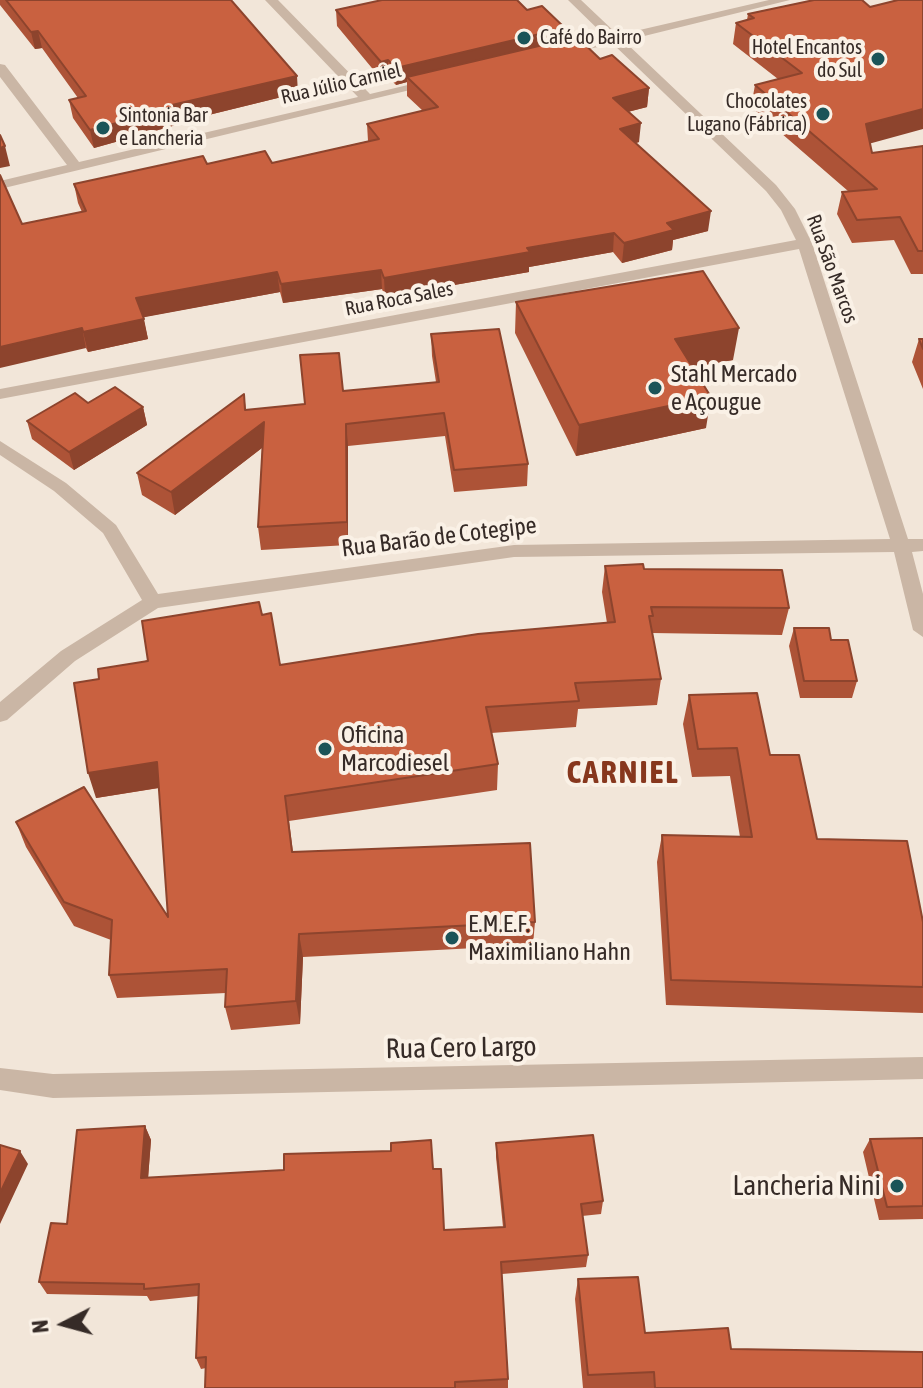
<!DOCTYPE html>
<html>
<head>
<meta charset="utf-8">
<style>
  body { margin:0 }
  #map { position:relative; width:923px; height:1388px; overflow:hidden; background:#f2e6d9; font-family:"Asap Condensed",sans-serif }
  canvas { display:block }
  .north { position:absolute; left:24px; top:1284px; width:80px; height:80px; -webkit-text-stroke:6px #faf1e6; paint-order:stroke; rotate:264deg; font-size:22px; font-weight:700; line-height:32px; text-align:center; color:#362b27 }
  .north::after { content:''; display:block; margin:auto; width:28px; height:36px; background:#362b27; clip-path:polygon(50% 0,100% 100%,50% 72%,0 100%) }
</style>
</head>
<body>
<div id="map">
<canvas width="923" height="1388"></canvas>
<div class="north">N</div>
</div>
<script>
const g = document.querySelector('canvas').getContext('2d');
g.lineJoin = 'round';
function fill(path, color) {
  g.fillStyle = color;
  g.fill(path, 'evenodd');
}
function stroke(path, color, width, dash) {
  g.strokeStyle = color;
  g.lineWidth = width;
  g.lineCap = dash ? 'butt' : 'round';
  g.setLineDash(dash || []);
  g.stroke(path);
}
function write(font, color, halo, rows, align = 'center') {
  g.font = font + ' "Asap Condensed",sans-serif';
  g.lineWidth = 8;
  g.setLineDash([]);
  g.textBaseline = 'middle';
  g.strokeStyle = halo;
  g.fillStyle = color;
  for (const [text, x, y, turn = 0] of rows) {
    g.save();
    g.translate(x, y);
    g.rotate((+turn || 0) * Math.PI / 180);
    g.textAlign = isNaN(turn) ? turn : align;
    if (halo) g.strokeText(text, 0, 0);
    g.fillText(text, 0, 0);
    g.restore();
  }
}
const minor = new Path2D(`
  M265 0H278L370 94 433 79 439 83 0 189V181L67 165 0 77V64L5 65 79 162 358 97Z
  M568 0H581L618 35 769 0H790L624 41 776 185 795 209 812 243 908 539H923V551L912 552 923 594V637L913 630 894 552 514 557 158 608 75 661 7 720 0 722V702L61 651 142 600 103 533 54 491 0 455V441L66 483 116 525 158 594 514 545 890 539 799 249 0 399V389L796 240 781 210 766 191 613 44 558 55V49L607 38Z
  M923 1057V1079L53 1098 0 1090V1068L53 1074Z`);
const wall = new Path2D(`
  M0 0H231L298 93 176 123V125L94 148 73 118 69 100 78 98 42 48 35 49 0 5Z
  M814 0 870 143 872 153 923 146V274H911L894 240 852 243 837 214 842 192 848 191 751 107 755 85 778 79 733 44 736 23 747 20 748 14Z
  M336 10H527L565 28V40L600 59 649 88 647 107 628 112 639 142 636 143 708 231 673 240 672 250 622 263 613 252 529 267V272L385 297 382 289 283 303 280 292 143 317 148 339 88 352 22 224 82 212 78 203 74 184 207 164 272 163 368 141 367 124 423 111 407 96V82L396 85 388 77 381 79 337 26Z
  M516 302 733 360 692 367 706 428 576 456 515 333Z
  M431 334 528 464 527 486 454 492 445 436 348 446V545L261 550 258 527 262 448 175 515 142 495 137 473 244 394 246 410 305 404 343 391 436 382 432 356Z
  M919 339H923V389L912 362Z
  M88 403 143 407 147 425 74 470 32 439 27 421Z
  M605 566 644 569 789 608 782 635 652 633 661 679 657 705 578 709 576 727 491 733 498 764 497 790 289 821 293 852 535 922 533 945 303 957 300 1024 231 1030 225 1007 226 993 117 998 109 975 111 940 74 926 26 847 16 822 168 917 159 788 96 798 99 679 262 615 280 665 607 623 602 592Z
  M794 628 831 640 857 681 852 698H800L789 646Z
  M689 695 770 755 817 839 923 922V1013L666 1005 657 862 662 835 740 837 730 776 692 777 683 724Z
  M145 1126 151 1140 148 1178 433 1169 444 1230 503 1227 496 1157V1143L603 1201 601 1214 582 1216 588 1255 586 1267 502 1274 508 1379V1388H205L206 1368 201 1369 196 1358 198 1296 150 1301 147 1296 47 1294 39 1282 67 1224Z
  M923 1138V1219L879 1220 863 1152 870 1139Z
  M578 1279 645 1333 923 1388H583L575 1299Z`);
const shadedWall = new Path2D(`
  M565 28 564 45 407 77V82L396 85V68Z
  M38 31 42 48 35 49 31 32Z
  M388 60V77L381 79V62Z
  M297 76 298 93 176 123V125L94 148 90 130 172 105Z
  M649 88 647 107 611 116 613 98Z
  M923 109V129L861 146 866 124Z
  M641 123 639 142 618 148 620 129Z
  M5 146 10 166 0 168V148Z
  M711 211 708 231 673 240 672 250 622 263 624 243 667 223Z
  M614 233 613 252 529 267V272L385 297 384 278 527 248Z
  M381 270 382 289 283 303 281 284Z
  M277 272 280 292 140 318 136 298Z
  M144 319 148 339 88 352 83 332Z
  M82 328 86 348 0 368V347Z
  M739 328 733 360 670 371 675 339Z
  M711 397 706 428 576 456 579 425Z
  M143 407 147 425 74 470 69 452Z
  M264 422 267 444 175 515 171 492Z
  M346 424 348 446V545L347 522Z
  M157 762 164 787 96 798 88 773Z
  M299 934 303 957 300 1024 296 1001Z
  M145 1126 151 1140 147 1192 141 1178Z
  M20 1151 28 1164 0 1224V1193Z`);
const building = new Path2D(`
  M6 0H231L297 76 172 105 174 108 90 130 69 100 86 96 38 31 31 32Z
  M382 0H517L527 10 542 6 565 28 396 68 388 60 381 62 336 10Z
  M814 0H862L870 7 898 0H923V109L866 124 872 153 923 146V251H918L900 217 857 220 842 192 877 189 755 85 802 73 736 23 754 18 748 14Z
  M577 37 600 59 612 55 649 88 613 98 641 123 620 129 711 211 667 223 674 230 624 243 614 233 527 248 530 252 384 278 381 270 281 284 277 272 136 298 144 319 83 332 82 328 0 347V175L22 224 86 211 74 184 203 156 207 164 265 151 272 163 379 139 367 124 438 107 407 77Z
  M0 135 5 146 0 148Z
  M703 271 739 328 675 339 711 397 579 425 516 302Z
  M499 329 528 464 454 470 444 413 346 424 347 522 258 527 264 422 171 492 137 473 244 394 245 410 305 404 300 355 339 353 343 391 439 382 431 334Z
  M919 339H923V349Z
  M115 387 143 407 69 452 27 421 75 393 88 403Z
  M643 564 644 569 782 570 789 608 651 607 653 616H649L661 679 575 683 579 701 486 707 498 764 285 796 292 852 530 843 535 922 299 934 296 1001 225 1007 227 969 109 975 112 920 64 902 16 822 84 787 168 917 157 762 88 773 74 683 99 679 98 669 148 661 142 621 259 602 262 615 271 613 280 665 478 634 615 622 605 566Z
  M794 628H829L831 640H848L857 681H804Z
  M757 693 770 755H799L817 839 907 841 923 922V987L671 980 662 835 752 837 737 748 698 749 689 695Z
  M145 1126 141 1178 284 1170V1154L391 1151V1143L431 1140 433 1169H441L444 1230 505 1227 496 1143 593 1135 603 1201 581 1204 588 1255 501 1262 508 1379 455 1382V1388H205L206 1357 196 1358 199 1284 144 1289V1284L39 1282 51 1223 67 1224 77 1130Z
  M923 1138V1206L887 1207 870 1139Z
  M0 1145 20 1151 0 1193Z
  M638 1277 645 1333 728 1328 731 1349 923 1352V1388H655L654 1372 588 1375 578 1279Z`);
const markers = [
  [524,38,8,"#1b5458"],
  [878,59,8,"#1b5458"],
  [823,114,8,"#1b5458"],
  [103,128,8,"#1b5458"],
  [655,388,8,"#1b5458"],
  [325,749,8,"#1b5458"],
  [452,938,8,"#1b5458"],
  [897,1186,8,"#1b5458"]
];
const farPoinames = [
  ["Café do Bairro",540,38],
  ["Hotel Encantos",862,48,"right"],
  ["do Sul",862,71,"right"],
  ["Chocolates",807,102,"right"],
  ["Lugano (Fábrica)",807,125,"right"],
  ["Sintonia Bar",119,116],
  ["e Lancheria",119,139]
];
const farStreetnames = [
  ["Rua Júlio Carniel",341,84,-13],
  ["Rua São Marcos",832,269,70],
  ["Rua Roca Sales",399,299,-11]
];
const poiNames = [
  ["Stahl Mercado",671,374],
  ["e Açougue",671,402],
  ["Oficina",341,735],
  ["Marcodiesel",341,763],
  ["E.M.E.F.",468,924],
  ["Maximiliano Hahn",468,952]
];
const streetNames = [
  ["Rua Barão de Cotegipe",439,537,-7]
];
const nearStreetnames = [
  ["Rua Cero Largo",461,1048,-1]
];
const nearPoinames = [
  ["Lancheria Nini",881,1186]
];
const districtNames = [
  ["CARNIEL",623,773]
];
fill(minor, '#cab6a5');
fill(wall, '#ad5337');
fill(shadedWall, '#8d442d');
fill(building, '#c96140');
stroke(building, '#8d442d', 2);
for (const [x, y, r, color] of markers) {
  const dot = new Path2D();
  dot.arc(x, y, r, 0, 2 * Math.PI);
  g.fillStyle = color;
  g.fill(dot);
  stroke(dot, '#faf1e6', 3);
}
write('20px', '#362b27', '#faf1e6', farPoinames, 'left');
write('20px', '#362b27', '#faf1e6', farStreetnames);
write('24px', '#362b27', '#faf1e6', poiNames, 'left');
write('24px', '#362b27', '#faf1e6', streetNames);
write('28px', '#362b27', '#faf1e6', nearStreetnames);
write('28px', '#362b27', '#faf1e6', nearPoinames, 'right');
g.letterSpacing = '2px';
write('bold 32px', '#87371d', '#faf1e6', districtNames);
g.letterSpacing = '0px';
</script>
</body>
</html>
